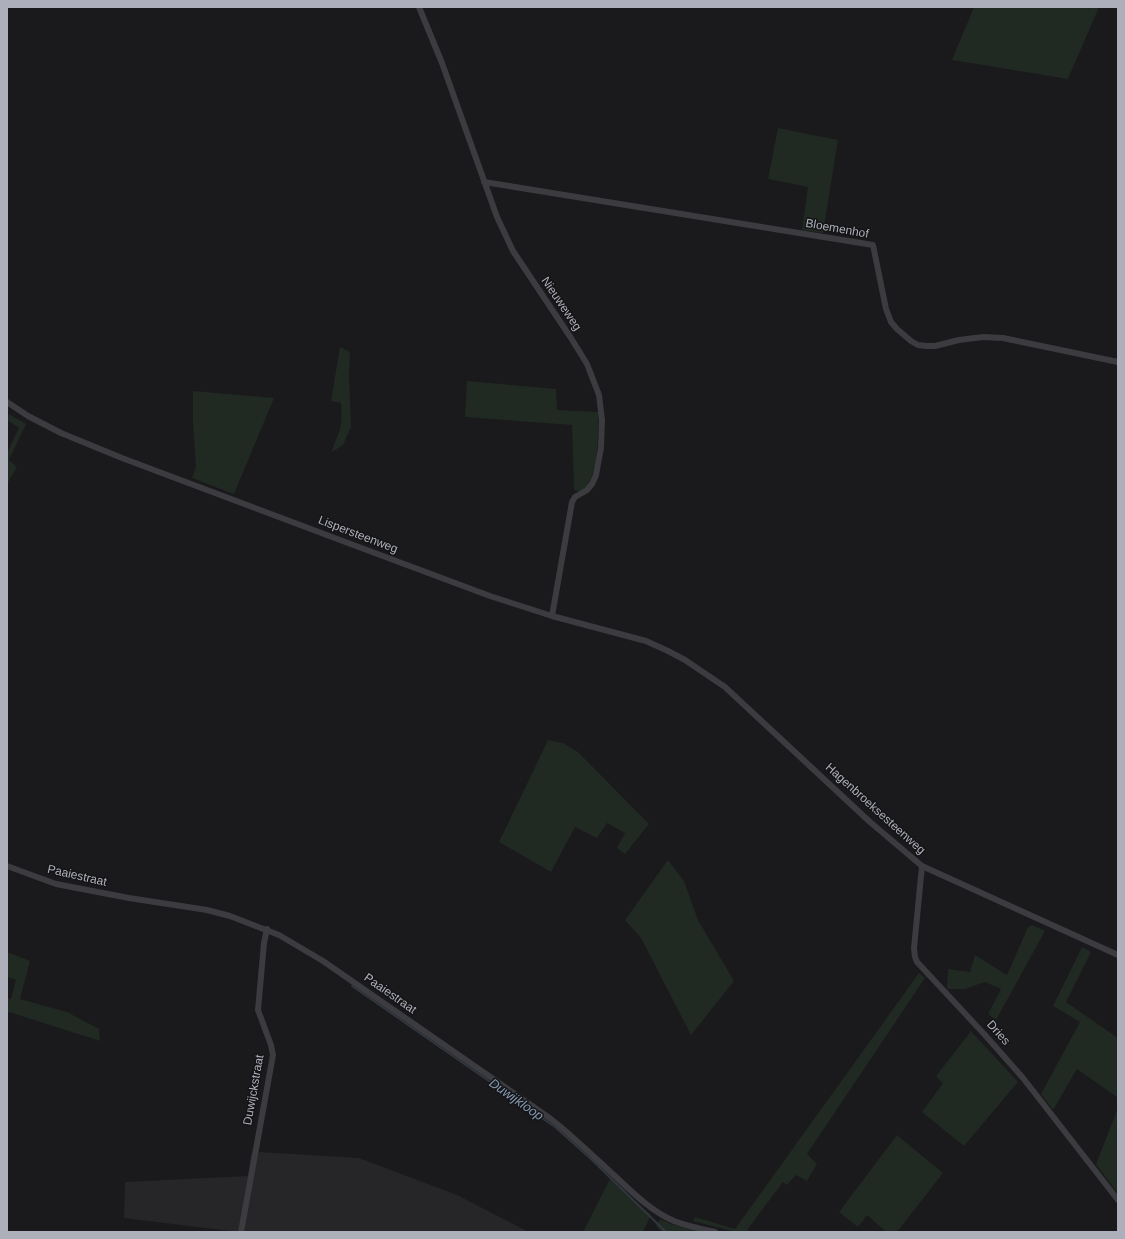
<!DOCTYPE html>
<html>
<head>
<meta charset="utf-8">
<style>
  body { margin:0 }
  #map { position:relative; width:1125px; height:1239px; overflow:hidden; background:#1a191c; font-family:Helvetica,sans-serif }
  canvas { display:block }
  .frame { position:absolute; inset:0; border:8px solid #adb0ba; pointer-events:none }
</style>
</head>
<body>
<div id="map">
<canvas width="1125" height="1239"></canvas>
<div class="frame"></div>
</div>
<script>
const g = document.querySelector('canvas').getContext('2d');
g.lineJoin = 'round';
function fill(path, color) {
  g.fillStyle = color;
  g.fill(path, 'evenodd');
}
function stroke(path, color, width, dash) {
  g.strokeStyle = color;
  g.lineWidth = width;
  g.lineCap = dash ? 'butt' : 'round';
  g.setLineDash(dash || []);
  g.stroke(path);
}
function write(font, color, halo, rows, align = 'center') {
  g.font = font + ' Helvetica,sans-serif';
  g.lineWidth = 3;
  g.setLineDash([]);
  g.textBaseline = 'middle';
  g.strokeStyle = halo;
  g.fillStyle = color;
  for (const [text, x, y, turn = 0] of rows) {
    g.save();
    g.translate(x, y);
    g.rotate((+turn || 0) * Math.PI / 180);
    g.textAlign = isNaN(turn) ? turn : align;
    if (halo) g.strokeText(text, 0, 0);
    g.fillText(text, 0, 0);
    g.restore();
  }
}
const built = new Path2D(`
  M260 1152 359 1158 457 1195 529 1232H238L124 1218 125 1182 248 1176 251 1154Z`);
const green = new Path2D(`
  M974 7H1099L1068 79 952 60Z
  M778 128 838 140 823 233 802 230 808 187 768 179Z
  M340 347 350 352 349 376 351 427 343 445 332 452C333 446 335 443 337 437 342 428 342 413 341 403L331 401Z
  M467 381 556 389 557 410 599 412C597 435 601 476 581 492L574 490 572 425 465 417Z
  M193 391 274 398 234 494 192 478 196 467 193 423Z
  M9 414 26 424 9 460 17 467 7 484V453L19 428 7 420Z
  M548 740 563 743 578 752 649 824 625 854 617 848 625 833 607 823 597 838 575 827 551 872 499 842Z
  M668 860 684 881 698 920 734 981 691 1035 641 938 625 920Z
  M1032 925 1045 931 996 1020 988 1014 1001 989 985 982 965 989H947L948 969 970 972 975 955 1007 975 1028 927Z
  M1082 947 1091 952 1066 1002 1118 1038V1098L1077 1069 1053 1110 1041 1094 1080 1022 1053 1006Z
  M7 952 30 961 20 999 67 1012 99 1029 100 1041 9 1012 7 1019V998L11 999 16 980 7 977Z
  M919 973 925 978 807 1154 817 1164 807 1181 796 1175 787 1185 783 1182 747 1230 754 1232H736L693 1221 695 1217 735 1229Z
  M971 1031 1018 1082 964 1146 922 1112 943 1083 936 1076Z
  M1118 1108V1194L1096 1164Z
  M897 1135 943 1173 897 1232H886L867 1215 858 1227 839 1212Z
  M610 1179 651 1215 643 1232H583Z
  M660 1219 671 1224 707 1232H662L656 1226Z`);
const stream = new Path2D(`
  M352 986 555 1127 591 1159 666 1232`);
const minor = new Path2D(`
  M419 7 442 63 497 217 513 251 571 338 587 364 599 395 602 420 601 448 596 475 592 484 587 490 575 497 572 502 552 616
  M484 182 873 245 886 309 891 322 897 329 911 341 918 345 926 346H935L959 340 983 337 1003 338 1118 362
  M7 402 28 416 61 433 122 458 340 540 490 596 552 616 646 641 668 651 685 660 725 687 870 822 922 866 1118 955
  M7 866 56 884 129 898 207 910 230 916 279 935 323 961 551 1119C574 1137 594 1157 615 1176 633 1193 651 1211 674 1221 687 1226 701 1229 715 1232
  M922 866 914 948 915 957 917 962 985 1035 1023 1078 1118 1200
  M241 1232 273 1055 271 1045 258 1010 264 943 267 929`);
const streetNames = [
  ["Bloemenhof",837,229,10],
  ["Nieuweweg",561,304,56],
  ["Lispersteenweg",358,535,21],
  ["Hagenbroeksesteenweg",875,809,42],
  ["Paaiestraat",77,876,13],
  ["Paaiestraat",390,994,35],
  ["Dries",998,1033,48],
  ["Duwijckstraat",254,1090,-80]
];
const waterNames = [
  ["Duwijkloop",516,1100,35]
];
fill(built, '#262528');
fill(green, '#212923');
stroke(stream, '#30373f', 2);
stroke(minor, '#3b3b40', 6);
write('12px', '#adb0ba', '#151417', streetNames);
write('italic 13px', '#869bb3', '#151417', waterNames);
</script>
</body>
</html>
